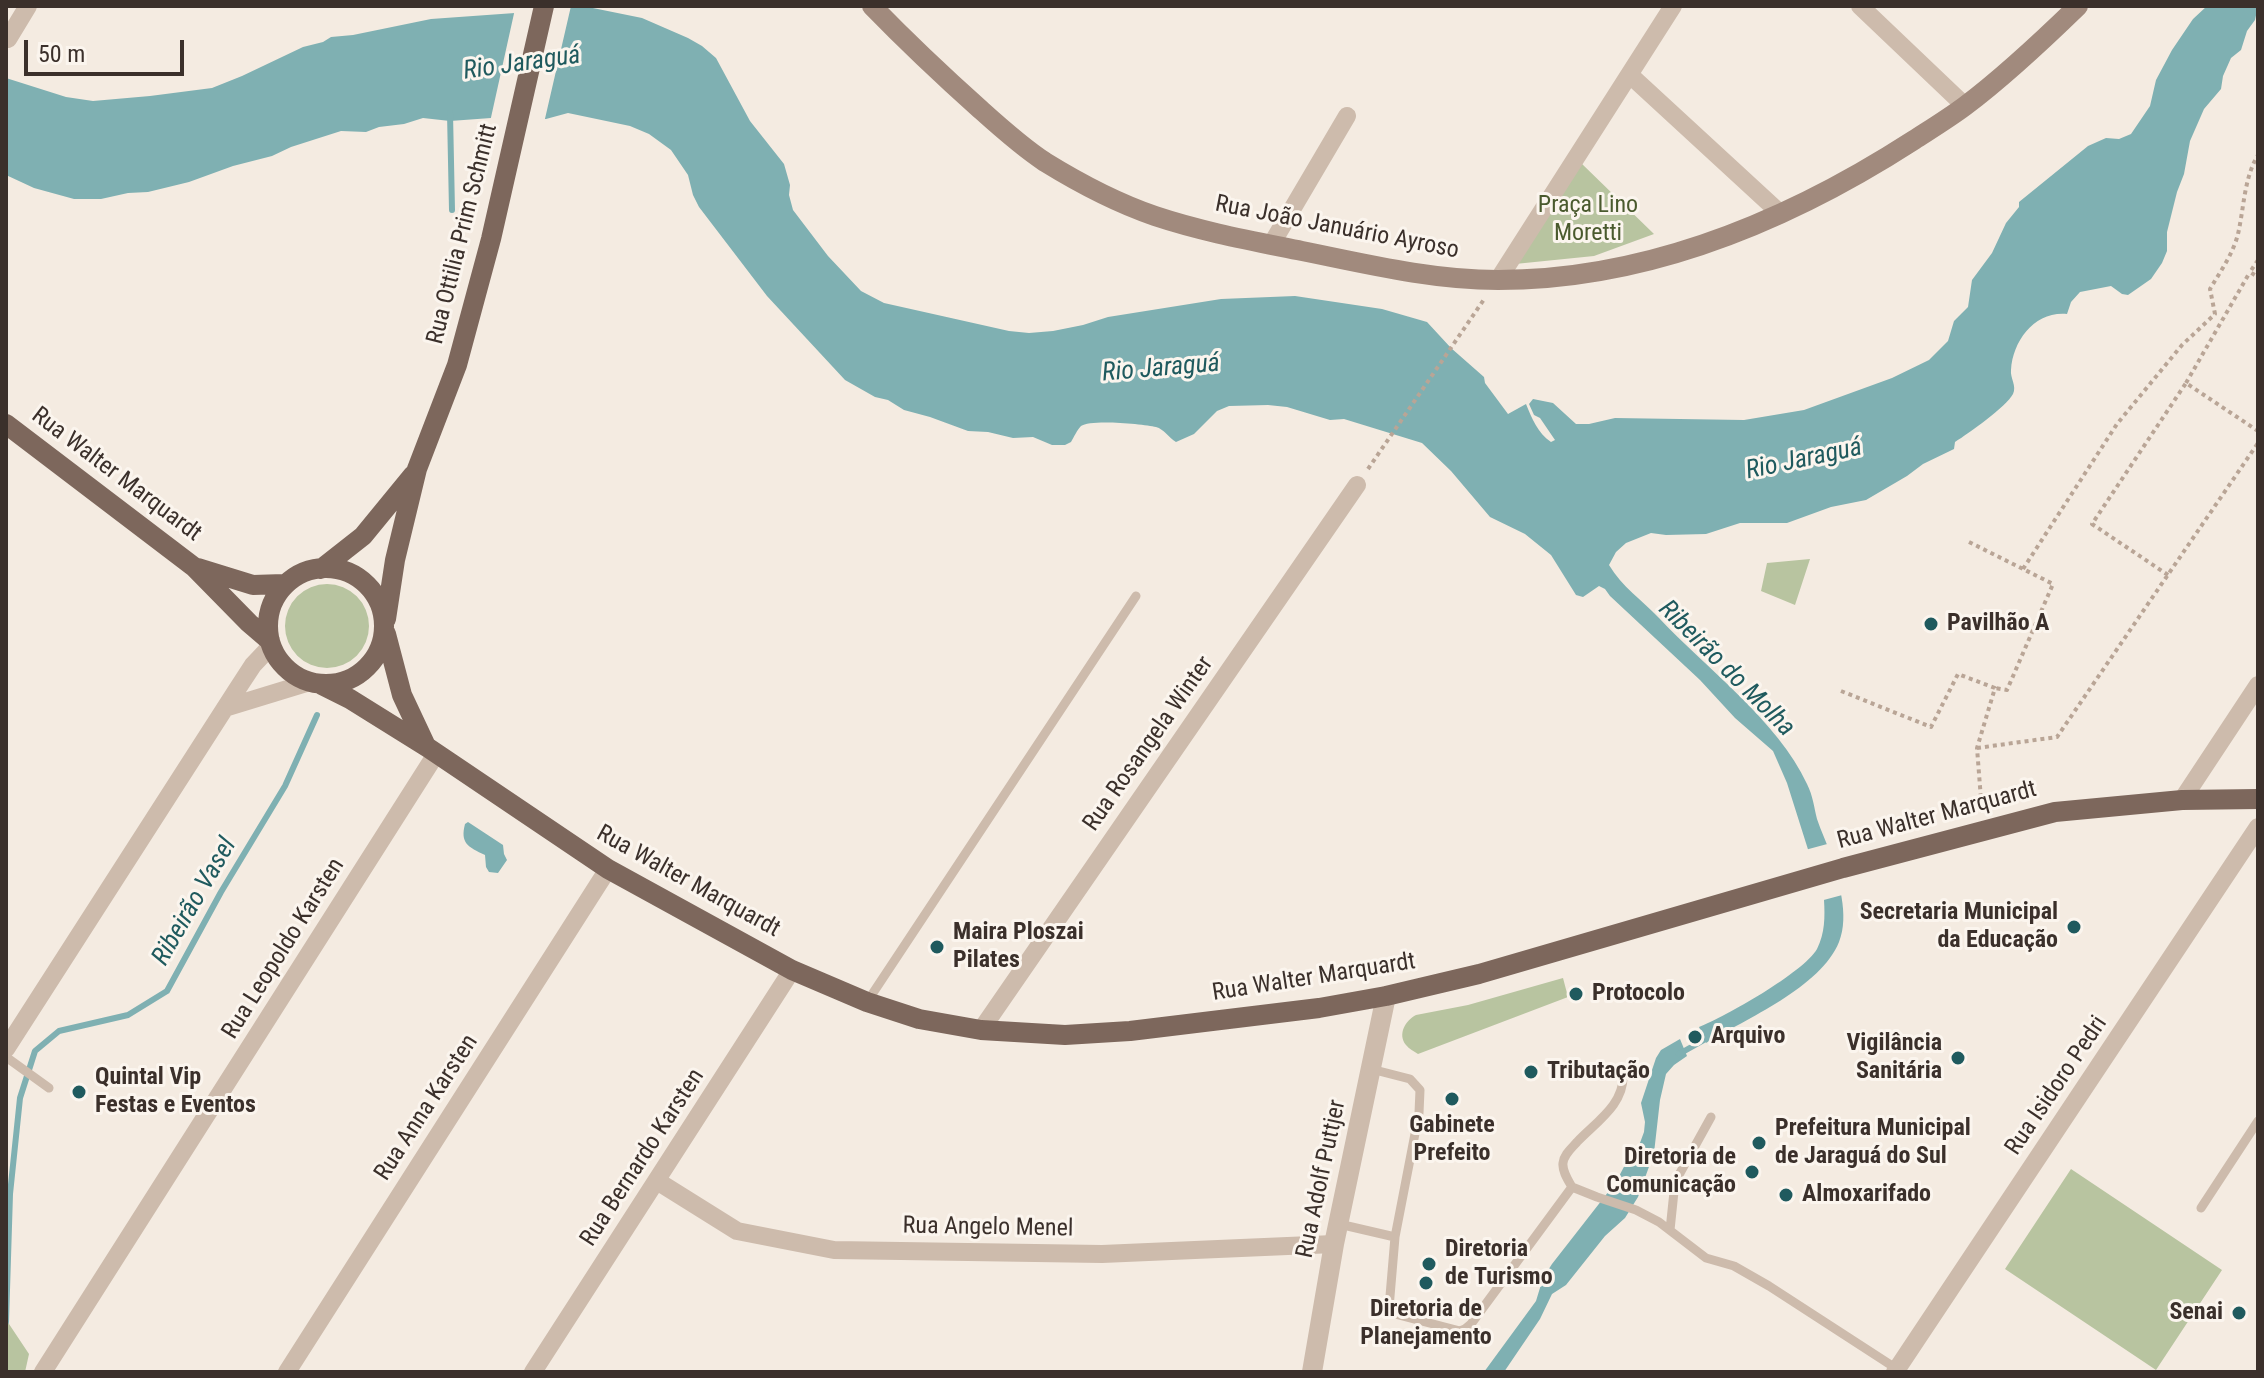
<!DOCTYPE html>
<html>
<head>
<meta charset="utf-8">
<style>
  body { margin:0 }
  #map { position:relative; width:2264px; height:1378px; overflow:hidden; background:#f4ebe1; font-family:"Roboto Condensed",sans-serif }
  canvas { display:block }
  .frame { position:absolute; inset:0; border:8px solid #3b302b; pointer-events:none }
  .scale { position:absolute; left:24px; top:40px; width:160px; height:36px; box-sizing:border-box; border:4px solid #3b302b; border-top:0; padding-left:10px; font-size:24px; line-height:28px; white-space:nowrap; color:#3b302b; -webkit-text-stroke:6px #fbf5ee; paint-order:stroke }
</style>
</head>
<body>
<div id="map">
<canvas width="2264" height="1378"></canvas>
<div class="frame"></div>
<div class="scale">50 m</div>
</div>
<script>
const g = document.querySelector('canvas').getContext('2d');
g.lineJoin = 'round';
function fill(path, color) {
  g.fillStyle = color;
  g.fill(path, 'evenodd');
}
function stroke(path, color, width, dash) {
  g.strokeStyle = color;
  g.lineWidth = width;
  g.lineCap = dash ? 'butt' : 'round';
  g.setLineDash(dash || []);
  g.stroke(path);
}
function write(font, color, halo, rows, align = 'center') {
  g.font = font + ' "Roboto Condensed",sans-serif';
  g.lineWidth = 6;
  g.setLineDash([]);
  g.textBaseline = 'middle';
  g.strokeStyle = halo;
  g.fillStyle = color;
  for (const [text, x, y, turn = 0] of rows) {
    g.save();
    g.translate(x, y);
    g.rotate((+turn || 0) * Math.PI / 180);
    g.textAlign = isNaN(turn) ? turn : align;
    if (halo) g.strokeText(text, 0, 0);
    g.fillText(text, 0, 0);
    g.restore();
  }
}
const green = new Path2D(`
  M1580 162 1654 234 1594 256 1515 264Z
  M1810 559 1795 605 1761 591 1767 563Z
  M285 626a42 42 0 1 1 84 0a42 42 0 1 1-84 0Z
  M1563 978 1568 997 1418 1054C1414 1051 1409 1049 1406 1045 1397 1034 1406 1020 1416 1015L1468 1005Z
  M2071 1169 2222 1270 2156 1370 2005 1269Z
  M7 1321 29 1354 25 1372H6Z`);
const water = new Path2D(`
  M543 6H583L642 18 688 38 702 46 716 58 750 121 784 164 790 185 789 195 793 210 828 256 861 291 884 303 1009 331 1029 333 1053 331 1083 325 1108 317 1221 299 1295 296 1382 309 1427 322 1451 348 1484 377 1485 383 1508 414 1526 404C1532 419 1538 433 1551 442L1555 440 1540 418 1534 415 1529 404 1533 399 1553 403 1576 424H1589L1615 418 1744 420 1804 410 1892 378 1929 360 1948 341 1954 321 1968 307 1972 280 1992 253 2006 223 2019 207V202L2088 146 2106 138 2119 139 2131 134 2150 106 2156 80 2172 50 2193 19 2207 6H2258L2255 20 2247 31 2241 50 2231 58 2223 76 2221 89 2204 109 2190 141 2184 174 2177 192 2167 232V251L2162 263 2151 279 2128 295 2122 294 2111 286 2080 292 2071 302 2067 314C2035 311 2013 340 2011 370 2010 378 2017 386 2013 394 2006 407 1969 433 1955 442L1954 449 1923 464 1907 476 1866 500 1831 507 1787 523H1740L1706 534 1666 535 1651 533 1626 543 1616 552 1609 565C1622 587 1642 600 1659 618 1706 668 1778 721 1807 784 1813 796 1814 807 1817 819 1821 831 1826 841 1830 853 1838 879 1850 915 1839 942 1821 987 1746 1019 1706 1043L1699 1027C1725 1017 1804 972 1817 949 1825 933 1825 917 1824 900L1787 783 1773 751 1735 718 1700 680 1610 596 1605 589 1599 586 1583 597 1576 595 1551 555 1525 534 1490 517 1451 471 1422 443 1344 419 1330 420 1287 407 1268 405 1229 406 1217 411 1194 434 1176 442C1169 438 1164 429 1156 427 1144 424 1090 419 1081 426 1077 430 1074 437 1071 442L1065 445H1052L1033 437 1013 438 988 432 968 431 930 417 904 410 888 400 875 397 845 380 767 296 699 207 693 195 688 175 671 150 649 134 630 126 568 113 546 119 491 118 450 121 423 118 404 124 379 127 366 132 341 131 291 147 272 156 233 166 189 182 148 192 128 193 101 199H74L34 188 6 175V78L66 97 93 101 150 96 212 88 242 76 303 47 323 42 331 37 353 35 431 19 515 13Z
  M468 822 503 845 504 854 507 860 498 873 489 872 486 867 485 855C468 847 460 843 465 824Z
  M1680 1039 1687 1056 1674 1065 1666 1074 1660 1100 1654 1153 1638 1197 1625 1218 1605 1236 1566 1285 1552 1294 1540 1319 1504 1372H1484L1536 1301 1543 1278 1552 1264 1616 1182 1627 1161 1637 1151 1644 1132 1645 1122 1641 1103 1656 1058 1661 1050Z`);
const pier = new Path2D(`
  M528 6H571L544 123 490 122 515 9Z
  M1831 843 1846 894 1820 901 1805 850Z`);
const stream = new Path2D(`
  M450 113 452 210
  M1679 1054 1711 1036
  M6 1322 10 1194 20 1098 35 1051 59 1031 128 1015 167 991 221 892 285 786 317 715`);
const path = new Path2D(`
  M2258 260 2250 272 2258 277
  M2186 383 2250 272
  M1368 469 1485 298
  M1969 542 2053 584 2007 690 1995 688
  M2023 569 2117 424 2182 345 2215 314 2210 289C2220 272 2233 254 2238 234 2244 208 2244 178 2258 155
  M2168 575 2092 524 2186 383 2258 431
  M1841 691 1931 727 1958 674 1995 688 1977 748 1982 812
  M1977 748 2057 737 2258 443`);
const service = new Path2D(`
  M867 1002 1136 596
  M6 1057 49 1088
  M1371 1069 1410 1079 1420 1090 1419 1113 1395 1237
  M1572 1187C1568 1180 1562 1171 1563 1163 1564 1154 1572 1148 1577 1142 1596 1122 1625 1104 1623 1074
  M2201 1208 2258 1121
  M1339 1224 1395 1237 1389 1308 1391 1313 1460 1331 1465 1329 1471 1324 1572 1187 1597 1197 1636 1210 1659 1222 1706 1258 1734 1266 1769 1286 1897 1369
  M1670 1230 1675 1182 1711 1117`);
const minor = new Path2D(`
  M1860 6 1965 106
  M8 39 28 6
  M1630 75 1781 214
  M1271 245 1347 116
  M1498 280 1673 6
  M225 708 310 682
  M2182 800 2258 685
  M981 1030 1357 485
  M6 1049 236 691 253 665 271 646
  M657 1181 737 1231 834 1250 1102 1254 1334 1244
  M43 1372 436 754
  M287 1372 608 869
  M533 1372 792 970
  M1895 1372 2258 827`);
const tertiary = new Path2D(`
  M1312 1372 1334 1244 1386 996`);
const secondary = new Path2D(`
  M872 6C907 42 943 76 981 110 1001 128 1022 147 1045 162 1079 183 1117 203 1155 216 1203 232 1253 241 1302 251 1366 264 1432 280 1498 280 1647 280 1790 220 1914 140 1931 129 1949 118 1965 106 2005 76 2042 41 2078 6`);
const primary = new Path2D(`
  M6 424 194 567 249 623 270 641
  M268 626a58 58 0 1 1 116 0a58 58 0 1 1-116 0Z
  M198 568 253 585 284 584
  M321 569 363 536 413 475
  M386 619 395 560 417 469 457 365 491 239 544 6
  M386 634 402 695 425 744
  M322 685 350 699 427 747 608 869 792 970 867 1002 919 1019 981 1030 1065 1035 1130 1031 1319 1008 1386 996 1479 974 1843 868 2055 812 2182 800 2258 799`);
const markers = [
  [1931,624,8,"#1f5a5e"],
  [2074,927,8,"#1f5a5e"],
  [937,947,8,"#1f5a5e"],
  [1576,994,8,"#1f5a5e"],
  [1695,1037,8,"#1f5a5e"],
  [1958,1058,8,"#1f5a5e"],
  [1531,1072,8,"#1f5a5e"],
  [79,1092,8,"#1f5a5e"],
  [1452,1099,8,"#1f5a5e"],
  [1759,1143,8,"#1f5a5e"],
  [1752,1172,8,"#1f5a5e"],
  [1786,1195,8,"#1f5a5e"],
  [1429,1264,8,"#1f5a5e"],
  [1426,1283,8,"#1f5a5e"],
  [2239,1313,8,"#1f5a5e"]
];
const parkNames = [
  ["Praça Lino",1588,206],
  ["Moretti",1588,234]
];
const streetNames = [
  ["Rua João Januário Ayroso",1337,228,11],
  ["Rua Ottilia Prim Schmitt",463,234,-76],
  ["Rua Walter Marquardt",116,475,37],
  ["Rua Rosangela Winter",1149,744,-55],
  ["Rua Walter Marquardt",1937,816,-15],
  ["Rua Walter Marquardt",688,882,29],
  ["Rua Leopoldo Karsten",284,949,-58],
  ["Rua Walter Marquardt",1314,978,-9],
  ["Rua Isidoro Pedri",2057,1086,-56],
  ["Rua Anna Karsten",427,1108,-57],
  ["Rua Bernardo Karsten",643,1158,-57],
  ["Rua Adolf Puttjer",1322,1179,-78],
  ["Rua Angelo Menel",988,1228,1]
];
const poiNames = [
  ["Pavilhão A",1947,624],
  ["Secretaria Municipal",2058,913,"right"],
  ["da Educação",2058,941,"right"],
  ["Maira Ploszai",953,933],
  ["Pilates",953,961],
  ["Protocolo",1592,994],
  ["Arquivo",1711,1037],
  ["Vigilância",1942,1044,"right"],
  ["Sanitária",1942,1072,"right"],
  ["Tributação",1547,1072],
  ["Quintal Vip",95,1078],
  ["Festas e Eventos",95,1106],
  ["Gabinete",1452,1126,"center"],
  ["Prefeito",1452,1154,"center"],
  ["Prefeitura Municipal",1775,1129],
  ["de Jaraguá do Sul",1775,1157],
  ["Diretoria de",1736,1158,"right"],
  ["Comunicação",1736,1186,"right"],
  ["Almoxarifado",1802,1195],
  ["Diretoria",1445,1250],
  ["de Turismo",1445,1278],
  ["Diretoria de",1426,1310,"center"],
  ["Planejamento",1426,1338,"center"],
  ["Senai",2223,1313,"right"]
];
const waterNames = [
  ["Rio Jaraguá",522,64,-8],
  ["Rio Jaraguá",1161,369,-5],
  ["Rio Jaraguá",1804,460,-12],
  ["Ribeirão do Molha",1726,669,45],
  ["Ribeirão Vasel",195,902,-60]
];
fill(green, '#b8c4a0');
fill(water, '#7fb0b2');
fill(pier, '#f4ebe1');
stroke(stream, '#7fb0b2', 6);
stroke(path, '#b9a596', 4, [4, 4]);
stroke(service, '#cdbbac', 9);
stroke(minor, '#cdbbac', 18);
stroke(tertiary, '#cdbbac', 20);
stroke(secondary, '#a18a7d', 20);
stroke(primary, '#7d675c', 20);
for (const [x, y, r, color] of markers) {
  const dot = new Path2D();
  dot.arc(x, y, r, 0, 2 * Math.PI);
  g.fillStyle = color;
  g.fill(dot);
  stroke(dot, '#fbf5ee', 3);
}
write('24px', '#4a5a2e', '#fbf5ee', parkNames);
write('24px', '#3b302b', '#fbf5ee', streetNames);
write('bold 24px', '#3b302b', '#fbf5ee', poiNames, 'left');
write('italic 26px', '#1f5a5e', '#fbf5ee', waterNames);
</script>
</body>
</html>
